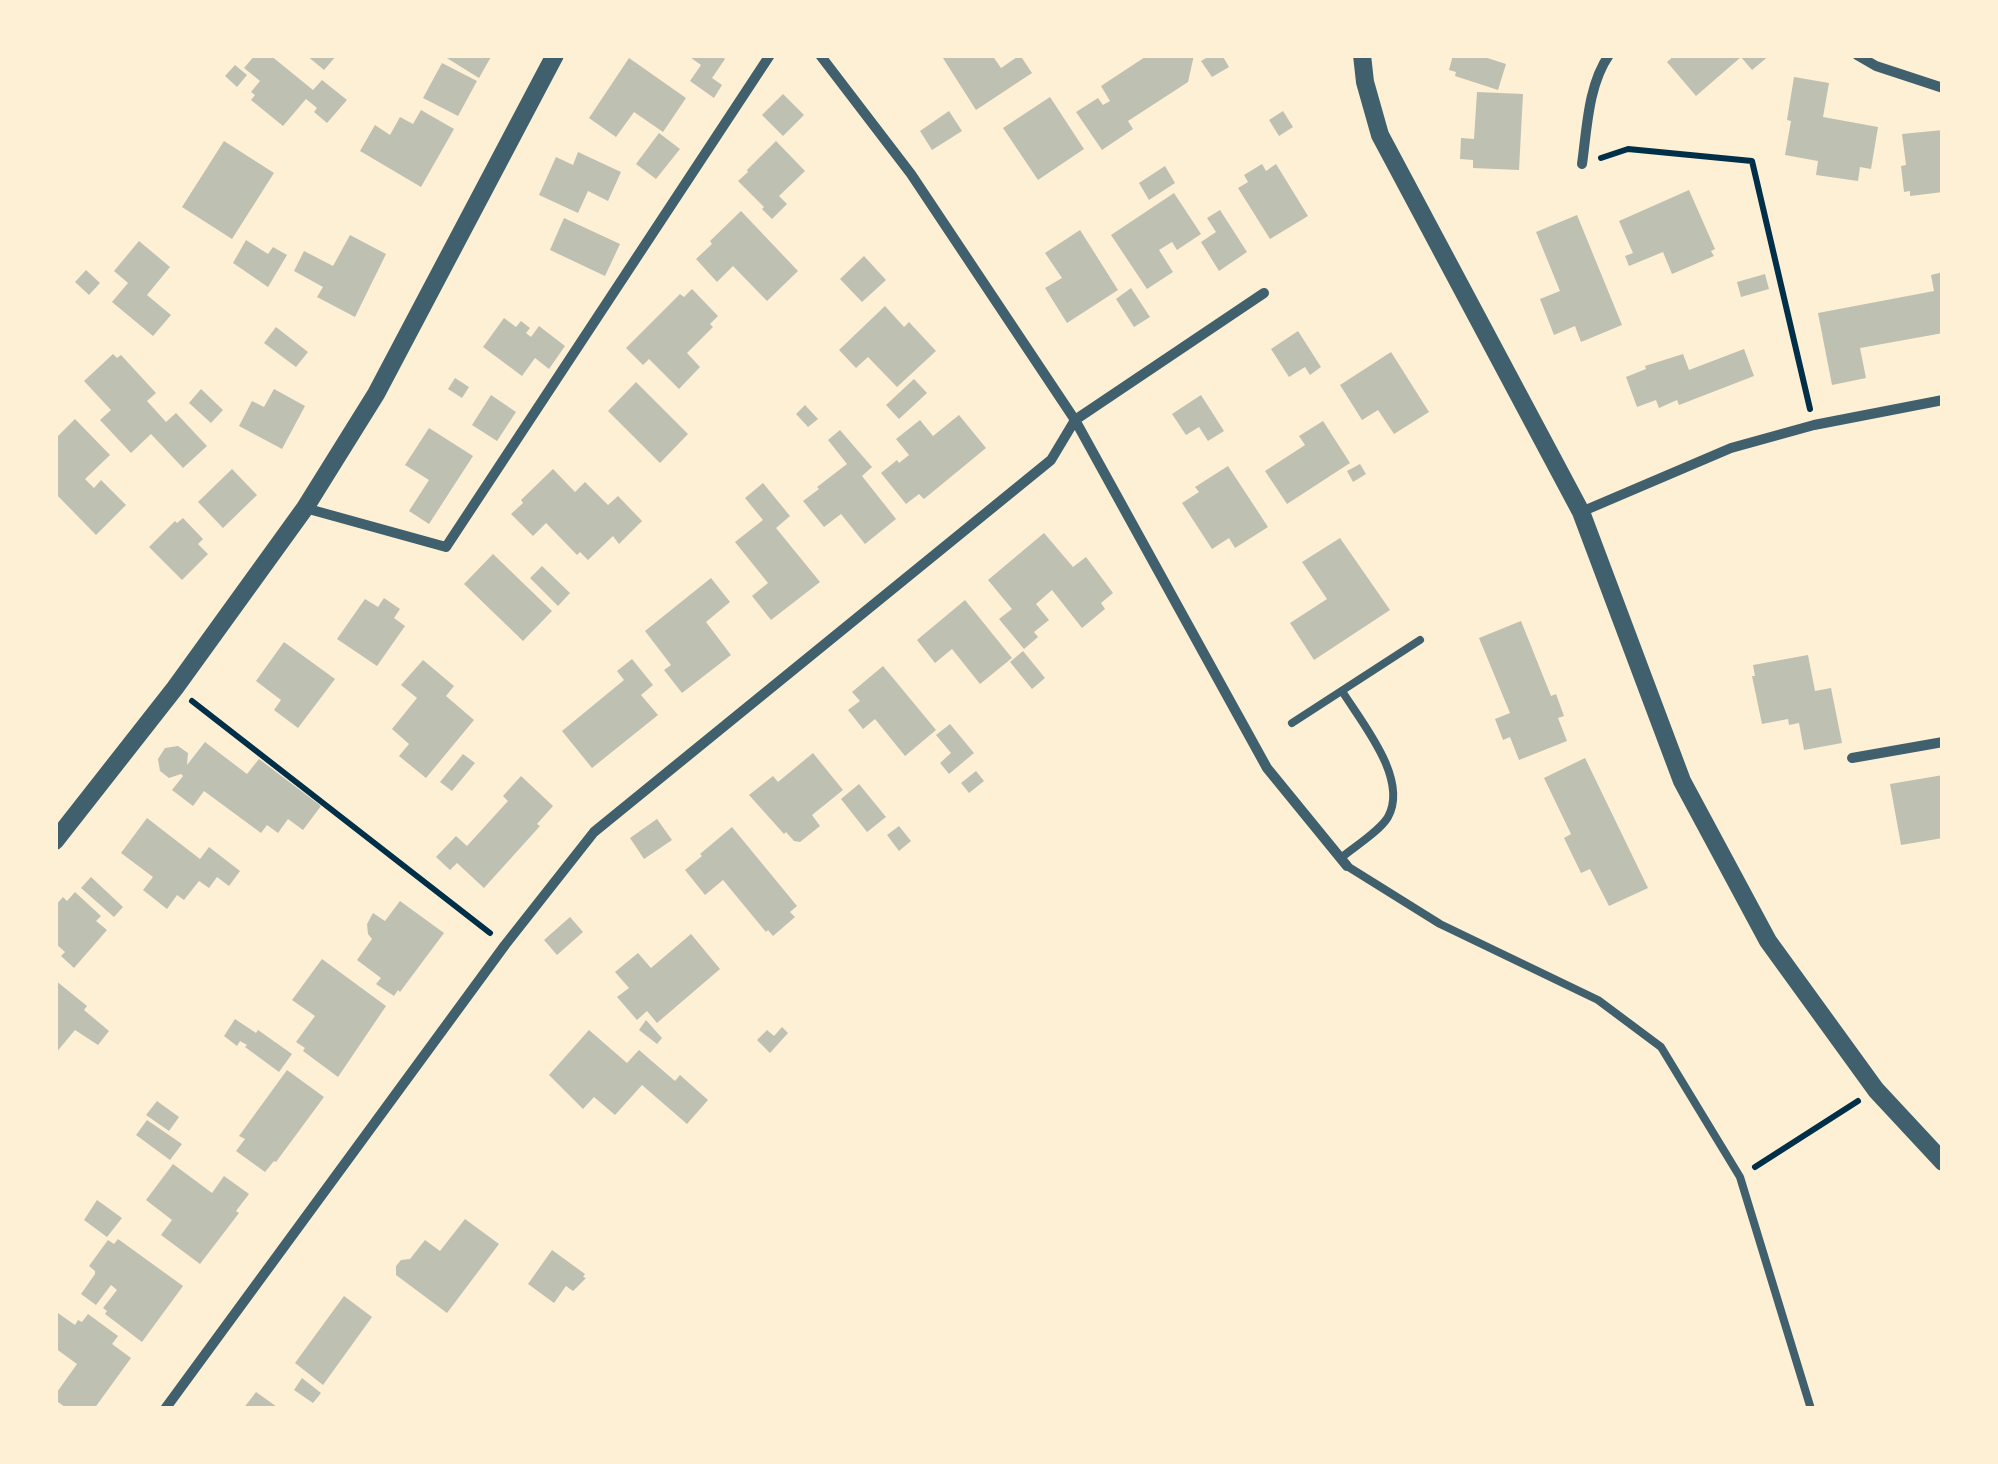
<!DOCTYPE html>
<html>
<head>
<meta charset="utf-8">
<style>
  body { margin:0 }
  #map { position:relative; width:1998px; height:1464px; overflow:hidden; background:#fdf0d5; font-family:Montserrat,sans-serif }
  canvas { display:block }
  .frame { position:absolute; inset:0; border:58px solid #fdf0d5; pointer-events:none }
</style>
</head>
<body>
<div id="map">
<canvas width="1998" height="1464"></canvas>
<div class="frame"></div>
</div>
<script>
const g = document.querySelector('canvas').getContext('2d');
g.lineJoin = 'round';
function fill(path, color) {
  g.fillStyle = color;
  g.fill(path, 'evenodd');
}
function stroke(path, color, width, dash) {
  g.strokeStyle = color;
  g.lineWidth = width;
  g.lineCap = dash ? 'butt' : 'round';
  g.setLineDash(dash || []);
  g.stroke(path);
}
const building = new Path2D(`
  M255 55H270L313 90 322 80 347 100 327 123 314 112 317 108 306 99 283 126 251 100 255 95 251 92 260 81 244 68Z
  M306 55H337L324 70Z
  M442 55H492L479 78Z
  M687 55H719L725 59 712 78 722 85 714 98 690 81 701 65Z
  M941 55H992L1001 68 1020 55 1032 73 976 110Z
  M1148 55H1194L1188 82 1128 121 1133 129 1102 150 1076 112 1098 98 1103 105 1110 101 1101 86Z
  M1211 55H1222L1229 67 1212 77 1201 61Z
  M1453 55H1478L1506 64 1498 90 1455 76 1456 72 1449 70Z
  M1675 55H1770L1752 70 1741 57 1696 96 1667 62Z
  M629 58 686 98 663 132 634 112 616 137 589 118Z
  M442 63 477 81 458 116 423 98Z
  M235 65 247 75 237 87 225 76Z
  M1794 77 1829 83 1823 117 1878 127 1871 169 1860 167 1858 181 1816 175 1818 161 1785 155 1791 121 1787 120Z
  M1477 92 1523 94 1519 170 1473 168V160L1460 159 1461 138 1474 139Z
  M783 94 804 115 783 136 762 115Z
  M1050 97 1084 149 1038 180 1003 128Z
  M421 110 454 129 421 187 360 151 375 125 390 135 400 117 413 124Z
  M949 111 962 131 932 150 920 131Z
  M1283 111 1293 127 1279 136 1269 120Z
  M1943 130V192L1910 196V191L1904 192 1901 166 1906 165 1902 134Z
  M659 133 680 149 656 179 636 164Z
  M224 141 274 173 232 239 182 207Z
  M776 141 805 171 779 196 787 204 772 219 762 209 764 207 738 181 748 172 747 170Z
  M578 152 621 172 608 201 588 191 578 213 539 195 556 157 573 165Z
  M1262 164 1266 171 1276 164 1308 216 1270 239 1238 188 1248 182 1244 175Z
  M1165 166 1175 183 1149 200 1139 183Z
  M1689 190 1715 249 1711 251 1714 256 1672 274 1663 252 1629 266 1625 256 1633 253 1619 221Z
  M1174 193 1201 234 1177 250 1172 242 1159 250 1173 272 1147 289 1111 235Z
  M1220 210 1247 252 1219 271 1201 242 1216 232 1207 218Z
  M741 211 798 271 767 301 733 266 717 282 696 259 712 244 710 241Z
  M1577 215 1622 325 1581 342 1575 326 1554 335 1540 299 1560 291 1536 232Z
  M564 218 620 244 605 276 550 250Z
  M1080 230 1118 290 1067 323 1045 288 1062 278 1045 253Z
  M350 235 386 254 355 317 317 297 323 287 294 271 304 251 333 266Z
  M246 240 268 254 273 247 287 255 268 287 233 263Z
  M139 241 170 267 147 295 171 315 153 336 112 302 128 283 114 271Z
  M864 256 886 280 862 302 840 279Z
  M86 270 100 283 89 295 75 282Z
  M1943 272V333L1860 348 1866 378 1832 385 1818 313 1934 291 1931 275Z
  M1765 274 1769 289 1741 297 1737 282Z
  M1131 288 1150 317 1134 327 1116 299Z
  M692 289 718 316 710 324 713 327 687 353 700 367 679 389 649 359 643 365 626 348 680 294 684 297Z
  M885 306 904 327 909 322 936 351 897 387 868 357 856 368 839 350Z
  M504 318 516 327 521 321 530 328 526 333 531 337 539 326 565 346 549 369 535 358 522 376 483 347Z
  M276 327 308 352 296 367 264 343Z
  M1298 331 1321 367 1310 375 1305 367 1289 377 1271 349Z
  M1744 349 1754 376 1679 405 1677 400 1659 408 1656 400 1637 407 1626 377 1646 369 1645 366 1683 354 1689 370Z
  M1391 352 1429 412 1394 434 1378 410 1362 420 1340 385Z
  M113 354 117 358 121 355 156 393 147 401 166 422 176 413 207 446 183 468 151 434 131 453 100 420 111 410 84 381Z
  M455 378 469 387 462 398 448 389Z
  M914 379 927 393 899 419 886 405Z
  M636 382 688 434 660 463 608 411Z
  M201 389 223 410 211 423 189 403Z
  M274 389 305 406 282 449 239 426 252 401 264 407Z
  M491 395 516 412 497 441 472 425Z
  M1201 395 1224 431 1208 441 1199 427 1186 435 1172 414Z
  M805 405 818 419 808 427 796 414Z
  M959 415 986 448 924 499 919 494 906 504 881 473 897 460 899 463 909 455 896 439 920 420 933 436Z
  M75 419 110 455 85 479 94 488 101 480 126 505 96 535 55 493V439Z
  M1323 421 1350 463 1287 504 1265 471 1305 445 1299 436Z
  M429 428 473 456 429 524 409 511 429 480 405 465Z
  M840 430 872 467 862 476 896 519 865 544 841 514 824 527 803 501 819 489 817 487 847 464 828 440Z
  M1360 464 1366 474 1353 482 1347 471Z
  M1228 466 1268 527 1235 548 1229 538 1212 549 1182 503 1199 492 1195 487Z
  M232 469 257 495 223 528 198 502Z
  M553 469 575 492 585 482 608 505 618 496 642 521 619 544 613 536 588 560 580 552 577 555 546 523 533 536 511 514 523 503 521 500Z
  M763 483 790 516 776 528 820 582 771 620 752 596 768 583 735 542 763 520 745 498Z
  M183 518 203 539 198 544 208 554 182 580 149 547 175 521 177 523Z
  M1044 533 1073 567 1086 557 1113 593 1101 603 1105 609 1082 628 1052 590 1036 604 1049 620 1034 632 1038 637 1024 649 999 619 1012 609 988 580Z
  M1340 538 1390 610 1314 660 1290 623 1327 599 1302 562Z
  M493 554 552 611 523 641 464 584Z
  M542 566 570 593 558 606 530 578Z
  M711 578 730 602 706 622 731 655 682 693 664 670 671 665 645 631Z
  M384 598 400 609 394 618 405 626 377 666 337 639 365 599 378 607Z
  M965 600 1012 658 980 684 952 649 935 663 917 640Z
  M1521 621 1551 696 1556 694 1564 716 1558 718 1567 741 1519 760 1510 737 1503 740 1495 719 1510 713 1479 638Z
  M284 642 335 679 298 728 274 710 281 700 256 681Z
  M1023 651 1045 678 1032 689 1010 662Z
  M1808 655 1815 691 1831 688 1842 743 1804 750 1799 723 1789 725 1788 719 1762 724 1752 676H1755L1753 665Z
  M632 659 653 685 641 695 658 715 592 768 562 731 624 680 617 671Z
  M423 660 454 686 446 696 474 720 426 778 399 756 409 744 392 729 417 698 401 685Z
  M883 666 936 730 905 756 875 719 863 729 848 710 860 701 852 692Z
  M950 724 974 753 949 774 940 763 951 753 936 735Z
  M205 742 247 774 259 759 321 806 303 830 288 819 278 833 267 825 261 833 204 791 193 806 172 790 183 776 181 774 169 778 160 771 158 759 165 748 178 746 188 753 187 765Z
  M813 753 843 790 812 815 820 826 800 842 794 841 786 832 784 834 749 795 773 776 778 782Z
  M463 754 475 763 452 791 440 782Z
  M1585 758 1648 888 1609 906 1590 869 1581 873 1564 838 1571 834 1544 778Z
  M976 771 984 781 969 793 961 783Z
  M1943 775V838L1901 845 1890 784Z
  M521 776 553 806 537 824 540 826 484 888 457 863 450 870 436 857 456 836 467 846 508 801 503 796Z
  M859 784 886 817 867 832 841 799Z
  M147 818 200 859 209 847 240 871 229 886 217 877 209 888 199 881 184 900 177 895 167 909 143 890 153 877 121 853Z
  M657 819 672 840 644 859 630 838Z
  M899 826 911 841 899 851 887 835Z
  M732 827 797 906 790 912 795 917 773 936 768 930 766 932 723 880 705 895 685 870 702 856 700 854Z
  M91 877 123 907 114 917 81 888Z
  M75 892 101 916 96 921 107 930 74 968 61 956 65 952 55 943V906L63 897 67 901Z
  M400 901 444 933 400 992 398 990 394 996 376 984 381 978 357 960 372 939 368 934 367 924 373 913 385 921Z
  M570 917 583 932 557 955 544 940Z
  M691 934 720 969 657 1023 647 1011 637 1020 617 997 629 988 615 972 638 953 651 968Z
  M322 959 386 1006 338 1077 303 1051 305 1048 296 1042 315 1016 292 1000Z
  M55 980 87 1006 84 1010 109 1031 98 1045 75 1030 55 1054Z
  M235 1019 256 1033 258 1030 292 1054 279 1072 245 1047 247 1045 240 1041 237 1046 224 1036Z
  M646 1020 662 1038 657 1044 639 1030Z
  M782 1027 788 1033 770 1053 757 1040 767 1030 774 1036Z
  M589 1030 627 1063 639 1050 675 1081 680 1075 708 1100 687 1124 642 1085 615 1115 594 1097 583 1109 549 1075Z
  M287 1070 324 1097 276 1162 274 1161 265 1172 236 1151 245 1139 239 1136Z
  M157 1101 179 1117 169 1131 146 1115Z
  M147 1120 182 1144 170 1160 136 1135Z
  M173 1164 212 1193 224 1176 249 1194 236 1211 239 1213 200 1264 161 1235 172 1220 146 1200Z
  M97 1200 122 1218 107 1237 84 1220Z
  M465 1219 499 1244 447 1313 396 1275V1266L401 1260 410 1259 425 1240 440 1251Z
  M118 1239 183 1286 142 1342 105 1314 107 1311 103 1308 117 1290 111 1285 96 1305 81 1294 95 1274V1271L89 1266 108 1240 114 1244Z
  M552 1250 585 1274 583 1277 586 1278 573 1291 566 1286 554 1303 528 1284Z
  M344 1296 372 1317 323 1385 295 1363Z
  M55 1311 75 1325 78 1320 82 1322 88 1314 118 1336 112 1344 131 1358 94 1409H68L55 1400V1395L77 1364 55 1348Z
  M302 1378 321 1393 313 1403 294 1390Z
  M256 1392 280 1409H243Z`);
const path = new Path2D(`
  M1601 158 1628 149 1752 161 1810 409
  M192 701 490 933
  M1755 1167 1858 1101`);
const service = new Path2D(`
  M1292 723 1420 640
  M1341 858C1354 847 1380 831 1388 817 1409 779 1362 723 1342 691
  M1347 866 1440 924 1598 1000 1661 1047 1740 1177 1811 1409`);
const minor = new Path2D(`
  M820 55 911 174 1075 420 1267 768 1347 866
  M1857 55 1876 66 1943 88
  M1582 164C1587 129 1588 85 1609 55
  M305 508 446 547 770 55
  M1581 512 1731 448 1814 425 1943 400
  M1852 758 1943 742
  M165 1409 505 945 594 832 1051 460 1075 420 1264 293`);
const tertiary = new Path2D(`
  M1362 55 1365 82 1380 135 1581 512 1682 781 1768 941 1876 1090 1943 1162
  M55 841 175 688 305 508 376 394 555 55`);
fill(building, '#bec0b2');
stroke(path, '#003049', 6);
stroke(service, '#3f606c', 8);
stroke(minor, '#3f606c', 10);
stroke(tertiary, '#3f606c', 18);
</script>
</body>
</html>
